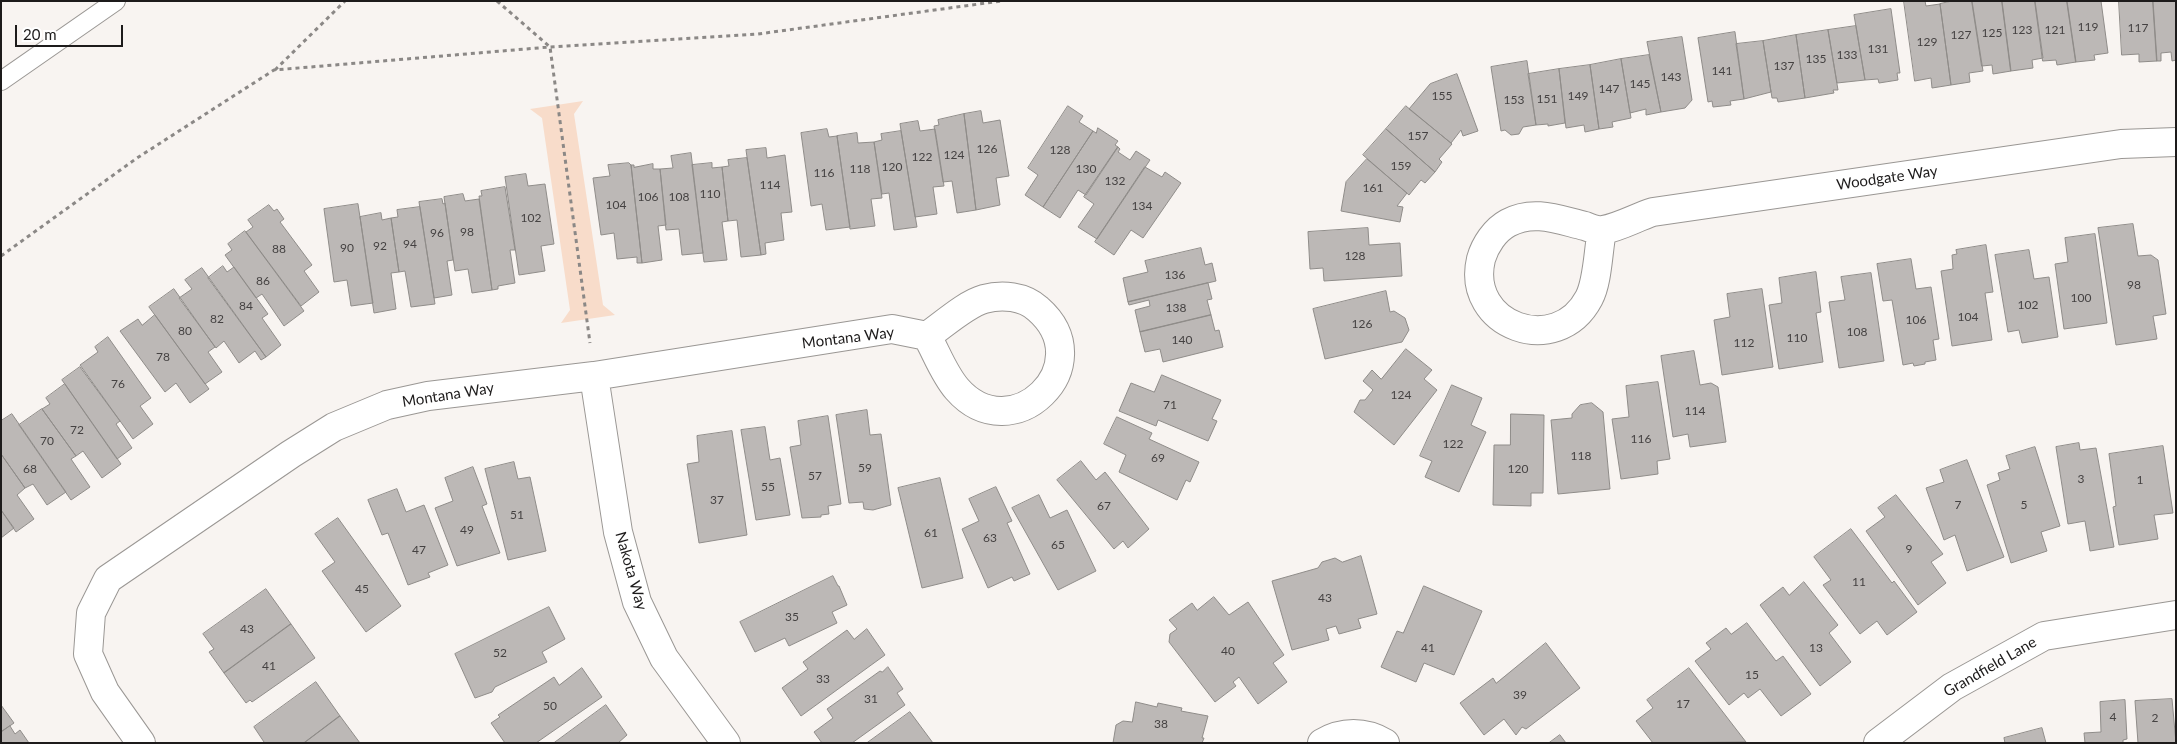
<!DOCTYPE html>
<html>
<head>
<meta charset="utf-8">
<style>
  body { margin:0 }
  #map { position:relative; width:2177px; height:744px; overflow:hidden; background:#f8f4f1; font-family:Lato,sans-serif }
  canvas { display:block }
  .frame { position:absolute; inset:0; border:2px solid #1d1b1b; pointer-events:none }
  .scale { position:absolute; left:15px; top:25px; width:108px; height:22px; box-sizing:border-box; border:2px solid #1d1b1b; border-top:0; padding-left:6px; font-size:15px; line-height:18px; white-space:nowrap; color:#1d1b1b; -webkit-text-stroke:4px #fff; paint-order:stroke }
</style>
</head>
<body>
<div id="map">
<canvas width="2177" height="744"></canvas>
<div class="frame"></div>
<div class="scale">20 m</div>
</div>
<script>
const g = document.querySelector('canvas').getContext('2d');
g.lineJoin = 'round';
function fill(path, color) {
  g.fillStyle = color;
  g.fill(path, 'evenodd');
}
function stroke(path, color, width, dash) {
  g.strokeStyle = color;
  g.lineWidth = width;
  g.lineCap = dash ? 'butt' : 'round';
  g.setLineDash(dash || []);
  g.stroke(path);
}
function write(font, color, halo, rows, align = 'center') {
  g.font = font + ' Lato,sans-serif';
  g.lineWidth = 5;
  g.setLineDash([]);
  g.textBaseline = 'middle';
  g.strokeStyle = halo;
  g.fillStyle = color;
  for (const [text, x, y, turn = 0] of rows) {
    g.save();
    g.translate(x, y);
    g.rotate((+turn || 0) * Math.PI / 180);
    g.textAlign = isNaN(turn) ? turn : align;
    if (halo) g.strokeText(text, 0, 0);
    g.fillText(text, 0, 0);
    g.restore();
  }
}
const green = new Path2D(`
  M583 101 574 114 603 305 615 315 561 323 570 310 542 118 530 109Z`);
const building = new Path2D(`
  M1904 1H1925L1926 6 1940 4 1951 85 1932 88 1931 78 1915 81Z
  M1952 1H1972L1983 71 1969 73 1970 82 1951 85 1940 4Z
  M1972 1H2002L2011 71 1993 74 1992 65 1982 66Z
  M2002 1H2035L2043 58 2032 60 2033 68 2011 71Z
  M2035 1H2067L2076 62 2057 65 2056 60 2043 61Z
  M2067 1H2101L2108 53 2094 55 2095 60 2076 62Z
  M2119 1H2153L2157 61 2139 62V54L2122 55Z
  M2153 1H2176V60L2172 61 2171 52 2161 53V61H2157Z
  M1891 9 1900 73H1897L1898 80 1879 83 1878 79 1865 80 1854 15Z
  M1856 26 1865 80 1837 83 1828 30Z
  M1828 30 1838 90H1833L1834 93 1805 98 1796 35Z
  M1735 32 1744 99 1730 101 1731 105 1713 107 1712 101 1708 102 1698 38Z
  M1796 35 1805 98 1778 102 1777 98H1772L1763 41Z
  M1682 37 1692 100 1685 108 1661 112 1647 42Z
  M1763 41 1771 92 1744 99 1736 44Z
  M1649 55 1661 112 1646 115V109L1630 113 1621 59Z
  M1621 59 1631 118 1612 122 1613 127 1599 129 1590 65Z
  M1527 61 1536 125 1523 127 1519 134 1511 135 1505 130 1501 131 1491 67Z
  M1590 65 1599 129 1585 132 1584 125 1566 128 1559 69Z
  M1559 69 1565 123 1548 126V124L1536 125 1528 74Z
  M1457 74 1478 131 1463 136 1461 130 1451 143 1409 109 1430 84Z
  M1068 106 1083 116 1079 122 1093 131 1043 207 1025 195 1038 175 1028 168Z
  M1406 106 1452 144 1439 159 1442 162 1435 172 1386 129Z
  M981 111 983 123 1000 120 1009 176 996 178 1000 205 976 210 964 114Z
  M964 114 976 210 957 213 952 181 943 182 934 126 939 125 938 120Z
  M918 121 920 131 935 129 944 186 933 187 937 214 915 217 900 124Z
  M1098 128 1118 141 1115 145 1118 147 1086 195 1078 190 1060 218 1043 207 1093 131 1096 133Z
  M827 129 829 137 837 136 850 227 826 230 822 204 811 206 801 133Z
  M1386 129 1435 172 1425 183 1421 180 1409 195 1363 155Z
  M901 131 917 227 894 230 889 193 882 194 874 142 882 140 881 134Z
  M857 133 858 143 874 142 882 198 871 199 875 226 850 229 837 136Z
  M1118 147 1120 149 1118 152 1130 160 1136 151 1150 160 1097 239 1078 227 1094 204 1084 197Z
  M766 148 767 158 785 155 792 212 781 213 784 240 765 243 766 254 761 255 746 150Z
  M691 153 703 253 682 255 679 229 666 230 660 169 673 168 671 156Z
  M747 158 761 255 741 257 737 220 728 221 722 167 729 166 728 160Z
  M1367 159 1407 193 1397 206 1403 207 1400 222 1341 211 1346 182Z
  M629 163 631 165 642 263H637V257L617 259 614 233 601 235 593 178 610 176 608 165Z
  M712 163V168L722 167 728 221 722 222 727 260 704 262 692 165Z
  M653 164V169H660L666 225 658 226 662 260 642 263 631 165H634V167Z
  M1145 167 1162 177 1165 172 1181 183 1143 238 1131 230 1114 255 1095 242Z
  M526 174 528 186 545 184 554 244 541 246 545 271 519 275 505 177Z
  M505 187 515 250H510L515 283 498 286V289L492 290 479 196H482L481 191Z
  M463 194 465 201 479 199 492 290 472 293 468 269 455 271 444 197Z
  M442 199 443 204 445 203 453 260 447 261 452 295 434 298 419 202Z
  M358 204 373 303 351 306 347 280 334 282 324 209Z
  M269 205 274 211 277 209 284 219 280 222 312 265 304 271 319 292 301 306 246 232 253 227 248 220Z
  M420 207 435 304 411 307 405 271 399 272 391 218 398 217 397 210Z
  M381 213 382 220 391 218 399 272 391 273 396 309 374 313 360 217Z
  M2133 224 2138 256 2151 255 2158 260 2166 314 2153 316 2157 339 2116 345 2098 228Z
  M1368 228 1369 245 1400 243 1402 276 1324 281 1323 268 1310 269 1308 232Z
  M245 231 304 311 284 326 262 294 256 298 225 255 232 250 228 244Z
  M2095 234 2107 323 2064 329 2055 264 2068 262 2065 238Z
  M1986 245 1993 292 1985 293 1992 340 1952 346 1941 271 1953 269 1952 255 1957 254 1956 250Z
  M1201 248 1205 265 1212 263 1216 281 1128 302 1123 278 1148 272 1145 261Z
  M2029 250 2034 279 2049 277 2058 337 2022 343 2019 330 2008 332 1995 255Z
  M1911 259 1916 289 1931 287 1939 339 1933 340 1936 360 1925 362V364L1914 366 1913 363 1903 365 1892 300 1883 301 1877 264Z
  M223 266 227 272 234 267 268 314 262 318 281 345 266 357 208 278Z
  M202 268 266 357 261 360 255 351 239 363 224 341 216 348 179 298 192 289 185 280Z
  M1816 272 1821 312 1816 313 1823 362 1779 369 1769 305 1782 303 1779 278Z
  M1871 273 1884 361 1839 368 1829 302 1845 300 1841 277Z
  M1208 283 1212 299 1207 300 1211 315 1140 332 1135 310 1150 306 1149 300 1129 305 1128 302Z
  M174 289 215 347 208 352 222 372 205 384 149 307Z
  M1762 289 1773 367 1722 375 1714 320 1730 317 1727 294Z
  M1386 291 1390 312 1394 311 1405 318 1409 330 1402 342 1325 359 1313 309Z
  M155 315 209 389 190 403 176 383 165 392 120 331 138 319 142 325Z
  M1211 315 1215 331 1219 330 1223 347 1163 362 1160 349 1145 352 1140 332Z
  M108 337 151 398 140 406 153 424 133 439 80 365 98 352 95 347Z
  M1406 349 1432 370 1424 379 1437 390 1394 445 1354 412 1360 400H1365L1373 390 1363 381 1372 370 1381 379Z
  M1694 351 1700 385 1711 383 1718 387 1726 442 1690 447 1688 434 1673 437 1661 356Z
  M80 367 120 421 116 424 132 448 117 459 62 380Z
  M1162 375 1221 400 1212 419 1217 421 1208 441 1158 420 1156 426 1119 411 1131 383 1154 392Z
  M1658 382 1670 459 1657 461 1658 474 1621 479 1612 419 1629 417 1626 386Z
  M65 384 121 464 102 478 83 451 76 456 42 409 50 404 46 398Z
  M1452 385 1482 398 1471 425 1486 432 1459 492 1425 477 1432 461 1420 456Z
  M1592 403 1603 412 1610 489 1558 494 1551 420 1572 418V414L1580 405Z
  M42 409 76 456 71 459 90 487 71 500 19 425Z
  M867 410 870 435 881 434 891 505 873 510 864 509 863 502 849 503 836 415Z
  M12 414 66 492 47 505 33 484 25 488 1 454V421Z
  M1511 414 1544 415 1543 493H1531V506L1493 505 1494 445H1510Z
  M828 416 841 504 828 506 829 514 821 515V517L802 518 790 447 801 445 798 421Z
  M1117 417 1152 433 1149 439 1199 462 1190 482 1186 480 1177 500 1119 472 1126 455 1104 444Z
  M765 427 770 460 780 458 790 515 756 520 741 430Z
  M732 431 747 535 699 543 687 464 699 462 697 436Z
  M2079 443 2080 450 2096 448 2114 547 2090 551 2085 521 2068 524 2056 447Z
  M2163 446 2173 513 2154 515 2158 539 2119 545 2113 507 2116 506 2109 454Z
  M2035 447 2060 526 2041 532 2047 551 2011 563 1987 485 2000 480 1998 473 2010 469 2006 456Z
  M1 454 25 488 17 495 34 519 16 532 1 510Z
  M1967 460 2004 557 1967 571 1955 535 1944 540 1926 488 1944 482 1940 470Z
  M1081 461 1096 480 1105 472 1149 529 1128 548 1123 541 1114 549 1057 480Z
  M514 462 518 479 530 477 546 551 508 560 485 469Z
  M473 467 487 504 482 506 500 553 457 566 435 508 453 501 445 478Z
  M940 478 963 578 922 588 898 488Z
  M996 487 1012 521 1007 523 1030 574 1014 581 1012 577 988 588 962 529 979 521 969 499Z
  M397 489 406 512 424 505 448 565 428 573 430 577 408 585 388 533 382 535 368 500Z
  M1039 495 1050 518 1067 510 1096 571 1058 590 1012 508Z
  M1896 495 1943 554 1931 562 1946 583 1918 605 1866 531 1885 517 1878 508Z
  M1 510 14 528 1 538Z
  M338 518 401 606 366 632 322 571 335 562 315 534Z
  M1851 529 1892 583 1894 581 1917 612 1887 635 1877 621 1860 634 1823 585 1831 580 1814 557Z
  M1361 556 1377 614 1358 619 1361 628 1339 634 1336 626 1326 629 1329 640 1292 650 1272 581 1318 568 1322 562 1335 558 1342 562Z
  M833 576 838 586H839L847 605 832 612 837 623 789 646 785 638 755 652 740 622Z
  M1804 582 1838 625 1829 633 1851 662 1820 686 1760 605 1783 587 1789 595Z
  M1424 586 1482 611 1454 675 1424 663 1416 682 1381 667 1397 631 1403 633Z
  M266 589 291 624 224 673 209 652 214 649 203 634Z
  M1214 597 1229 615 1248 602 1284 655 1273 663 1287 682 1258 704 1239 677 1233 682 1236 686 1215 702 1169 642 1170 634 1177 629 1169 620 1192 603 1197 610Z
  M549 607 565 639 542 652 547 662 495 687 492 692 475 698 455 654Z
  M1747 623 1776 661 1783 656 1811 694 1781 716 1760 689 1748 698 1744 693 1729 705 1695 661 1711 649 1706 643 1726 628 1731 634Z
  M291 624 315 658 252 702 250 700 246 703 224 673Z
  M867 629 885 655 801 716 782 688 808 669 803 662 847 630 854 639Z
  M1546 643 1580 688 1526 729 1522 727 1516 735 1504 719 1484 735 1460 703 1493 678 1496 683Z
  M888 667 903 689 897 693 905 705 852 743H822L814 732 833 718 827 709 880 671 882 672Z
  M582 668 602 697 536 743H505L491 723 500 717 498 715 554 677 559 685Z
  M1689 668 1746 742 1653 743 1636 721 1653 708 1647 700Z
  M316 682 340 716 304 743H263L264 742 254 727Z
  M2172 699 2176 743H2138L2135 701Z
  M2125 700 2127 739 2123 740V743H2085L2084 733 2101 732 2100 702Z
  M1136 702 1157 707 1158 703 1182 708 1181 711 1208 716 1202 738H1204L1202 743H1113L1116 725 1123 721 1132 722Z
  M1 705 14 723 1 732Z
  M606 705 627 735 618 743H554Z
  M910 712 933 743H867Z
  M340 716 360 743H304Z
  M10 726 15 734 20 730 29 743H1V732Z
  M2042 728 2046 743H2005L2004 738Z
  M1560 735 1566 743H1549Z`);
const path = new Path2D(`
  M497 1 550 47 590 343
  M275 70 345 1
  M1 256 137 158 274 70 550 47 758 34 1001 1`);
const service = new Path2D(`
  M1 81 116 1`);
const minor = new Path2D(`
  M1602 231C1598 250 1598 281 1589 298 1557 359 1465 326 1481 259 1485 245 1495 230 1508 223 1534 209 1559 220 1585 226 1590 228 1598 231 1603 230 1620 227 1637 217 1653 212L2121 144 2176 142
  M594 376 618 532 637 602 664 658 726 743
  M141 743 105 692 88 654 91 613 108 579 291 454 334 427 387 405 428 396 594 376 892 329 927 336C943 325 966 304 984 299 1002 294 1024 296 1038 309 1102 365 1012 452 957 389 944 374 937 354 927 336
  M1322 743C1342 731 1365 731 1385 743
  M1878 743 1952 687 2044 636 2176 615`);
const numberNames = [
  ["119",2088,27],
  ["117",2138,28],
  ["123",2022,30],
  ["121",2055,30],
  ["125",1992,33],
  ["127",1961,35],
  ["129",1927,42],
  ["131",1878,49],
  ["133",1847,55],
  ["135",1816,59],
  ["137",1784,66],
  ["141",1722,71],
  ["143",1671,77],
  ["145",1640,84],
  ["147",1609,89],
  ["155",1442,96],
  ["149",1578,96],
  ["151",1547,99],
  ["153",1514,100],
  ["157",1418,136],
  ["126",987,149],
  ["128",1060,150],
  ["124",954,155],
  ["122",922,157],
  ["159",1401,166],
  ["120",892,167],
  ["118",860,169],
  ["130",1086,169],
  ["116",824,173],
  ["132",1115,181],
  ["114",770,185],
  ["161",1373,188],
  ["110",710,194],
  ["106",648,197],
  ["108",679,197],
  ["104",616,205],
  ["134",1142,206],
  ["102",531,218],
  ["98",467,232],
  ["96",437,233],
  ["94",410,244],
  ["92",380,246],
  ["90",347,248],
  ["88",279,249],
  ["128",1355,256],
  ["136",1175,275],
  ["86",263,281],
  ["98",2134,285],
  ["100",2081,298],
  ["102",2028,305],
  ["84",246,306],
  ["138",1176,308],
  ["104",1968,317],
  ["82",217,319],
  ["106",1916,320],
  ["126",1362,324],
  ["80",185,331],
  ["108",1857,332],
  ["110",1797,338],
  ["140",1182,340],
  ["112",1744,343],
  ["78",163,357],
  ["76",118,384],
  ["124",1401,395],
  ["71",1170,405],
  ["114",1695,411],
  ["72",77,430],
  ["116",1641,439],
  ["70",47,441],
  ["122",1453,444],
  ["118",1581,456],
  ["69",1158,458],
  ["59",865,468],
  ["68",30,469],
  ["120",1518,469],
  ["57",815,476],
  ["3",2081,479],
  ["1",2140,480],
  ["55",768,487],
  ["37",717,500],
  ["7",1958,505],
  ["5",2024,505],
  ["67",1104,506],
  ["51",517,515],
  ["49",467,530],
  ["61",931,533],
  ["63",990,538],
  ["65",1058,545],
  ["9",1909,549],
  ["47",419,550],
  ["11",1859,582],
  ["45",362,589],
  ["43",1325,598],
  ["35",792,617],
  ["43",247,629],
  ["41",1428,648],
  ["13",1816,648],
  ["40",1228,651],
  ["52",500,653],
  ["41",269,666],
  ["15",1752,675],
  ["33",823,679],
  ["39",1520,695],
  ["31",871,699],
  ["17",1683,704],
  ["50",550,706],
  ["4",2113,717],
  ["2",2155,718],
  ["38",1161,724]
];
const streetNames = [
  ["Woodgate Way",1887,178,-8],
  ["Montana Way",848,338,-7],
  ["Montana Way",448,395,-9],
  ["Nakota Way",631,571,74],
  ["Grandfield Lane",1990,667,-30]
];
fill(green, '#f8dcca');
fill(building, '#bcb8b6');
stroke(building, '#8f8c89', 1);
stroke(service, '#9a9794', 20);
stroke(minor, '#9a9794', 30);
stroke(path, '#8b8886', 3, [4, 4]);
stroke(service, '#fff', 18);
stroke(minor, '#fff', 28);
write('12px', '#454242', null, numberNames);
write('15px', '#1d1b1b', '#fff', streetNames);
</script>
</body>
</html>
